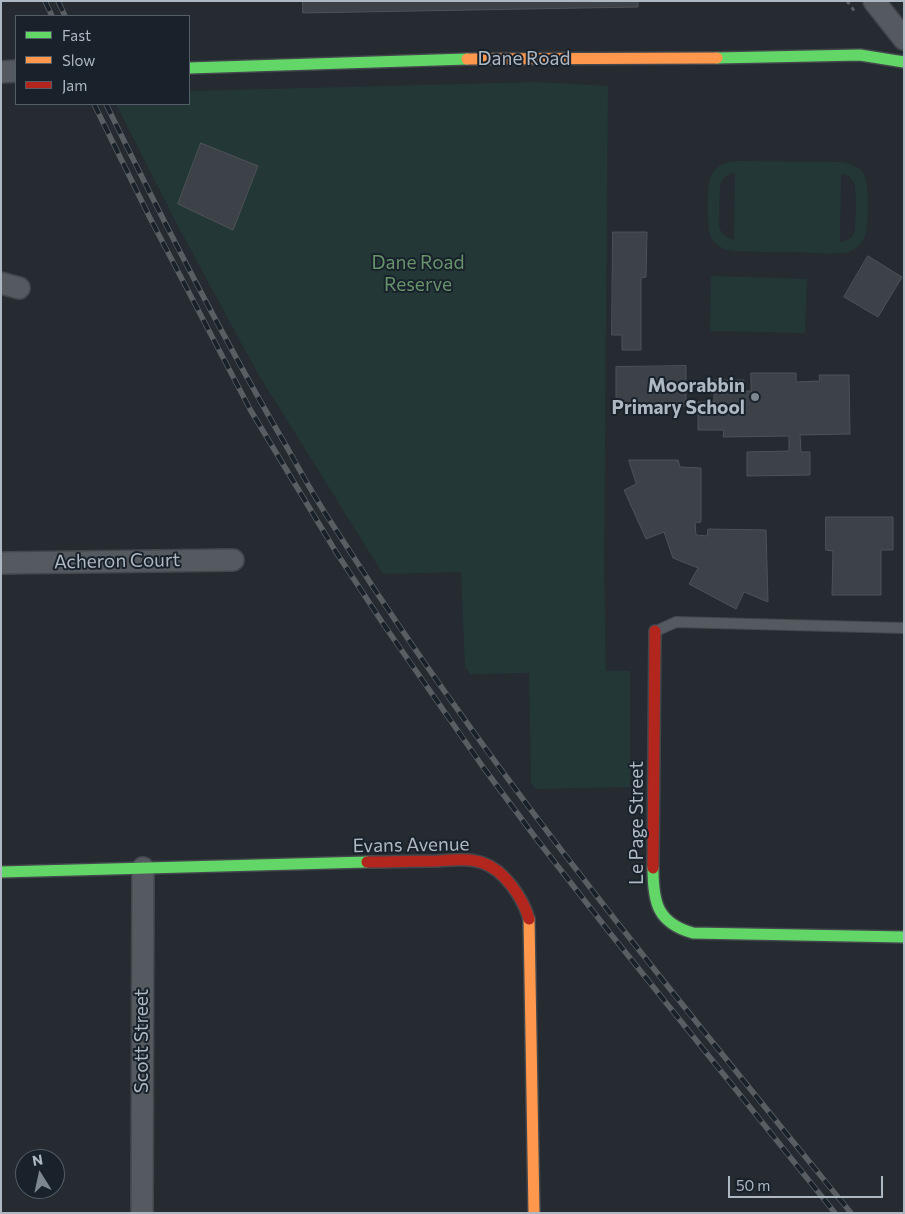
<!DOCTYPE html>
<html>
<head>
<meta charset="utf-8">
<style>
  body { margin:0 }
  #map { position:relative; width:905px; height:1214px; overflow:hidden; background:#252b31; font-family:Commissioner,sans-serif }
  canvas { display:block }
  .frame { position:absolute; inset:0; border:2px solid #adb8c3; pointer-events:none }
  .legend { position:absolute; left:15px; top:15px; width:175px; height:90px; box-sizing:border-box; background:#19222b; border:1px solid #545e68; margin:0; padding:6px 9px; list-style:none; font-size:15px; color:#adb8c3 }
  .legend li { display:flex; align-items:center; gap:10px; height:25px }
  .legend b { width:25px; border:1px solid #545e68 }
  .north { position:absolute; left:15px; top:1149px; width:50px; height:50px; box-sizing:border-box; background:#19222b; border:1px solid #545e68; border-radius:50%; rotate:350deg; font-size:14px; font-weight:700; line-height:20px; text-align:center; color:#adb8c3 }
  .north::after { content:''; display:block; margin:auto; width:18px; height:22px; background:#7d8790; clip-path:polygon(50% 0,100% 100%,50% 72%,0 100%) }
  .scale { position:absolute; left:728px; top:1176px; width:155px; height:22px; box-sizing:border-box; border:2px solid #adb8c3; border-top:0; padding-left:6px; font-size:15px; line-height:18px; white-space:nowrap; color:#adb8c3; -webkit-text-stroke:4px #19222b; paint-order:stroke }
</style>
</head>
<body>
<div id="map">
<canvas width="905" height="1214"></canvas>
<div class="frame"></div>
<ul class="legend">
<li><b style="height:6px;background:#63d668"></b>Fast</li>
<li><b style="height:6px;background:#ff974d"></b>Slow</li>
<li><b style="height:6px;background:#b3261e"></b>Jam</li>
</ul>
<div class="north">N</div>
<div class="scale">50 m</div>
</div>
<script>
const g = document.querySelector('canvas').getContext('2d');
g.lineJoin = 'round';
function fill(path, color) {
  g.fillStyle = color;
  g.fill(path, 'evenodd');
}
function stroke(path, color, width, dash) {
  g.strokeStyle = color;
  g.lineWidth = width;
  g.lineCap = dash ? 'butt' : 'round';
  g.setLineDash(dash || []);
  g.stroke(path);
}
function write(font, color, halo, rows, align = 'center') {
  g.font = font + ' Commissioner,sans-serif';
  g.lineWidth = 4;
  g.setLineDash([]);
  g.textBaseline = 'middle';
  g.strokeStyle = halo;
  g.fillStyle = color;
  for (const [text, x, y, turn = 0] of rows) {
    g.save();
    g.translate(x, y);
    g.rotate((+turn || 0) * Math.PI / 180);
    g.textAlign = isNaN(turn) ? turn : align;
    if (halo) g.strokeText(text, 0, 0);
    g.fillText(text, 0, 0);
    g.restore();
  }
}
const green = new Path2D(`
  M539 82 608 86 604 567 606 671H630V787L536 789 531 783 529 673 471 674 465 668 461 572 383 574 257 372 179 228 116 104H189V91Z
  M736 161 841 162C850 164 859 166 864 174 869 184 869 225 865 236 863 241 858 247 853 250 842 256 812 253 799 252 777 252 755 252 733 251 707 247 708 229 708 207 708 184 707 164 736 161ZM731 173H735L734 240C726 238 721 234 719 225L720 185C722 179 725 176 731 173ZM841 174 849 176 855 184 856 205 855 231 852 237 847 240 840 242Z
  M711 276 807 279 805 333 710 331Z`);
const building = new Path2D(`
  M303 1H638V7L303 13Z
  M201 143 258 166 233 230 178 204Z
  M613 232H647L646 277 641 278V350H622V335H612Z
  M868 256 902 277 878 317 844 297Z
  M686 366V406L616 407V367Z
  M751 373H796V382L820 381 819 375H849L850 434 800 435 801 452H810V475L747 476V452L789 451V436L723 437 724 430H698V402H714V380H744V391H751Z
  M629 460H678L680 467 701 468V522L695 523 696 535 707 536 708 529 766 530 768 602 744 592 736 609 689 584 698 568 673 558 664 532 646 539 624 490 636 484Z
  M826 517H893V550H881V595H832L833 551 826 550Z`);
const path = new Path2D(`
  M847 1 855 12`);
const lane = new Path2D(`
  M656 631 676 622 904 628`);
const street = new Path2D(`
  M874 1 904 39
  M1 72 16 71
  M1 283 19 288
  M1 563 233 560
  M142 1213 143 868`);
const fast = new Path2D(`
  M717 58 860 55 904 62
  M189 68 467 59
  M653 868C653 902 657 923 693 933L904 937
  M1 872 367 862`);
const slow = new Path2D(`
  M467 59 717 58
  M529 919 534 1213`);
const jam = new Path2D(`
  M367 862C390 862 414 861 437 861 452 860 469 858 483 863 504 870 523 898 529 919
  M653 868 655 631`);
const rail = new Path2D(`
  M45 1 52 16
  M58 1 65 16
  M94 104 150 218 251 411 336 552 384 625 483 767 535 837 610 933 835 1213
  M106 104C163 221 222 337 288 449 300 471 312 492 325 513 341 538 357 562 373 587 518 806 685 1009 851 1213`);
const markers = [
  [755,397,5,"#7d8790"]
];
const streetNames = [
  ["Dane Road",524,59],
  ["Acheron Court",117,561,-1],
  ["Le Page Street",637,823,-90],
  ["Evans Avenue",411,845,-1],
  ["Scott Street",142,1041,-90]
];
const parkNames = [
  ["Dane Road",418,263],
  ["Reserve",418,285]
];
const poiNames = [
  ["Moorabbin",745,386],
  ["Primary School",745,408]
];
fill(green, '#233737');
fill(building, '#3d4248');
stroke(building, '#4c5259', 1);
stroke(lane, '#42474c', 12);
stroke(street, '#42474c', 24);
stroke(fast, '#42474c', 14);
stroke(slow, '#42474c', 14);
stroke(jam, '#42474c', 14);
stroke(path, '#585e63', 3, [4, 4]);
stroke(lane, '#545a5f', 10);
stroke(street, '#545a5f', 21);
stroke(fast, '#63d668', 11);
stroke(slow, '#ff974d', 11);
stroke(jam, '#b3261e', 11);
stroke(rail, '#585e62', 5.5);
stroke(rail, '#19222b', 4, [11]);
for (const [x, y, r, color] of markers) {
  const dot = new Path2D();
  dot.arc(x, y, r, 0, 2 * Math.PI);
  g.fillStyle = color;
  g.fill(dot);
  stroke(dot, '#19222b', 2);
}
write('19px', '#adb8c3', '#19222b', streetNames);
write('19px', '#66936b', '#19222b', parkNames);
write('bold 19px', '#adb8c3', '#19222b', poiNames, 'right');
</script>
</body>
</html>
